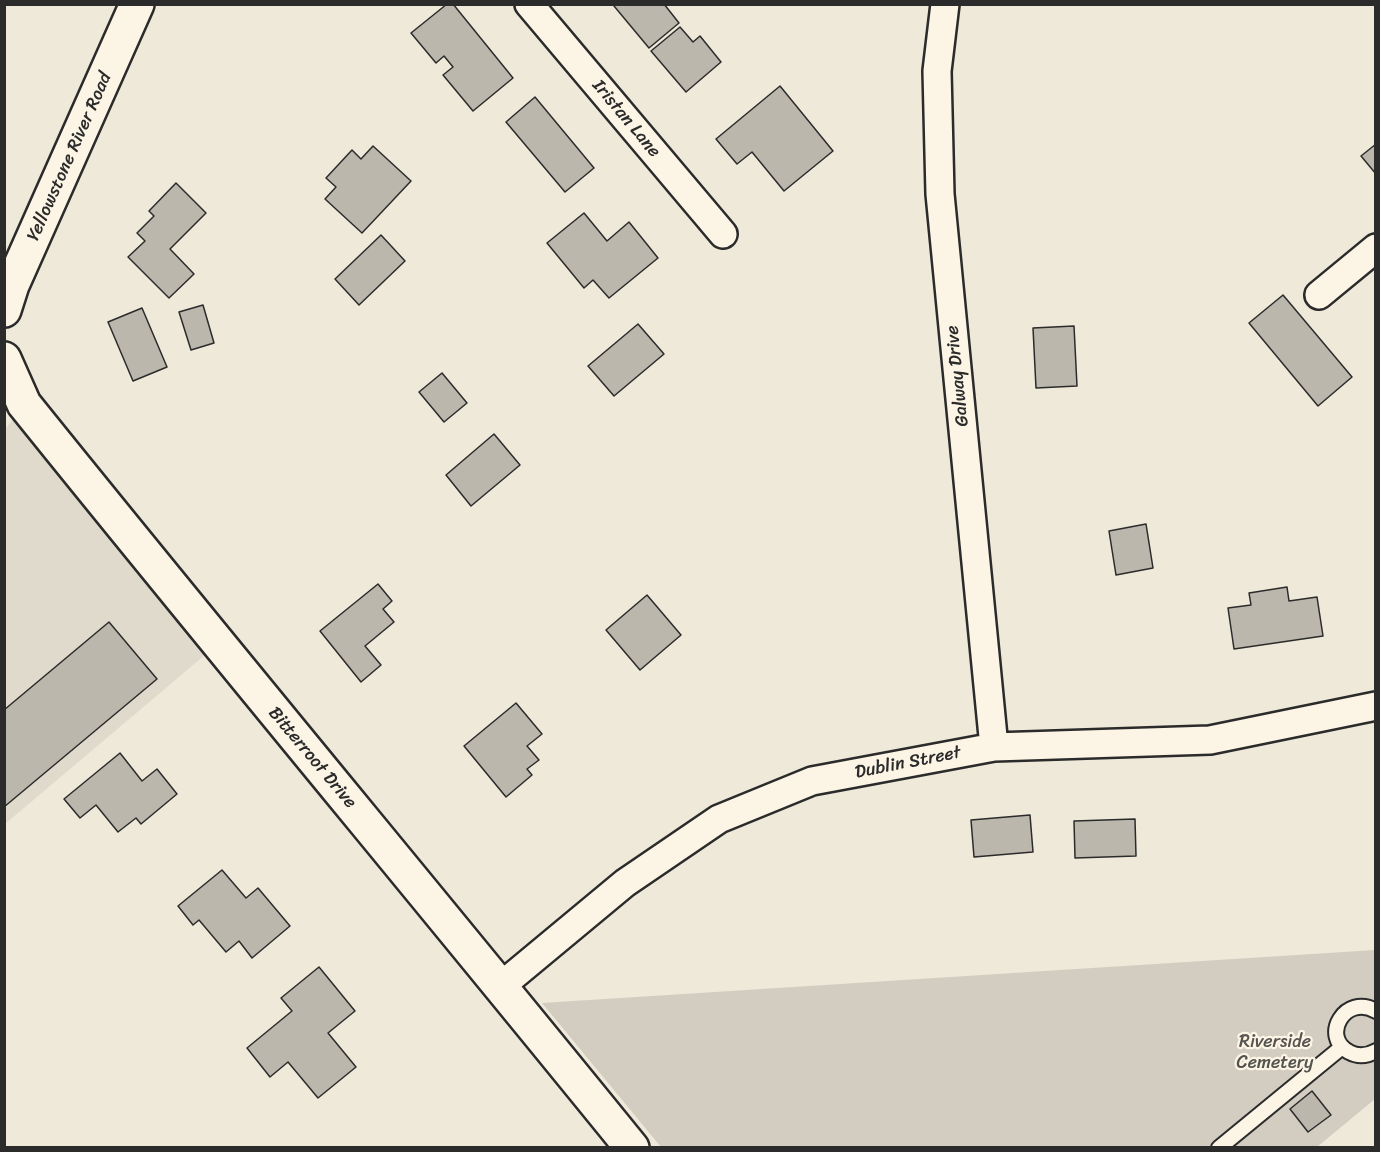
<!DOCTYPE html>
<html>
<head>
<meta charset="utf-8">
<style>
  body { margin:0 }
  #map { position:relative; width:1380px; height:1152px; overflow:hidden; background:#efe9da; font-family:Sriracha,sans-serif }
  canvas { display:block }
  .frame { position:absolute; inset:0; border:6px solid #2b2b2b; pointer-events:none }
</style>
</head>
<body>
<div id="map">
<canvas width="1380" height="1152"></canvas>
<div class="frame"></div>
</div>
<script>
const g = document.querySelector('canvas').getContext('2d');
g.lineJoin = 'round';
function fill(path, color) {
  g.fillStyle = color;
  g.fill(path, 'evenodd');
}
function stroke(path, color, width, dash) {
  g.strokeStyle = color;
  g.lineWidth = width;
  g.lineCap = dash ? 'butt' : 'round';
  g.setLineDash(dash || []);
  g.stroke(path);
}
function write(font, color, halo, rows, align = 'center') {
  g.font = font + ' Sriracha,sans-serif';
  g.lineWidth = 4.5;
  g.setLineDash([]);
  g.textBaseline = 'middle';
  g.strokeStyle = halo;
  g.fillStyle = color;
  for (const [text, x, y, turn = 0] of rows) {
    g.save();
    g.translate(x, y);
    g.rotate((+turn || 0) * Math.PI / 180);
    g.textAlign = isNaN(turn) ? turn : align;
    if (halo) g.strokeText(text, 0, 0);
    g.fillText(text, 0, 0);
    g.restore();
  }
}
const built = new Path2D(`
  M24 404 218 644 5 824 4 431Z`);
const green = new Path2D(`
  M1375 950V1099L1317 1147H661L542 1003Z`);
const building = new Path2D(`
  M447 4H453L513 78 473 111 443 75 453 67 444 56 436 63 411 33Z
  M615 4H664L679 23 649 48 614 6Z
  M680 27 693 42 700 36 721 62 686 92 651 51Z
  M780 86 833 151 784 191 752 152 737 164 716 139Z
  M535 97 594 168 565 192 506 122Z
  M1376 144V174L1361 156Z
  M373 146 411 181 362 233 325 199 336 187 326 178 352 150 361 159Z
  M176 183 206 213 170 249 194 274 169 298 128 257 145 241 137 233 154 216 149 211Z
  M584 213 607 241 629 222 658 258 609 298 593 280 584 288 547 243Z
  M381 235 405 261 359 305 335 279Z
  M1283 295 1352 377 1318 406 1249 323Z
  M203 305 214 343 191 350 179 312Z
  M142 308 167 367 133 381 108 322Z
  M638 324 664 354 614 396 588 366Z
  M1074 326 1077 386 1036 388 1033 328Z
  M442 373 467 403 444 422 419 392Z
  M494 434 520 465 471 506 446 475Z
  M1146 524 1153 568 1116 575 1109 531Z
  M378 584 392 601 383 609 394 622 365 646 381 665 361 682 320 631Z
  M1287 587 1289 601 1317 597 1323 636 1234 649 1228 608 1251 605 1249 593Z
  M647 595 681 635 640 670 606 630Z
  M109 622 157 679 4 807V710Z
  M516 703 542 734 527 746 539 760 527 769 532 775 506 797 464 746Z
  M120 753 142 781 157 769 177 794 141 824 136 818 118 832 96 805 80 818 64 799Z
  M1030 815 1033 852 974 857 971 820Z
  M1135 819 1136 856 1075 858 1074 821Z
  M222 870 246 898 258 888 290 926 252 958 239 941 226 952 199 920 193 925 178 906Z
  M319 967 355 1011 328 1033 356 1067 318 1098 288 1062 270 1077 247 1048 292 1011 281 998Z
  M1312 1091 1331 1115 1308 1132 1290 1109Z`);
const service = new Path2D(`
  M1376 1011C1345 993 1320 1037 1349 1052 1358 1057 1367 1056 1376 1051
  M1219 1148 1342 1047`);
const minor = new Path2D(`
  M529 4 723 234
  M945 4 937 71 940 194 994 747
  M1319 295 1376 248
  M501 986 625 883 719 819 812 781 994 747 1210 740 1376 706`);
const tertiary = new Path2D(`
  M4 310 12 285 137 4
  M4 359 24 404C225 654 430 899 632 1148`);
const streetNames = [
  ["Iristan Lane",626,119,50],
  ["Yellowstone River Road",70,157,-66],
  ["Galway Drive",958,376,-96],
  ["Bitterroot Drive",312,758,50],
  ["Dublin Street",908,763,-11]
];
const parkNames = [
  ["Riverside",1275,1042],
  ["Cemetery",1275,1063]
];
fill(built, '#e0dacc');
fill(green, '#d2cdc0');
fill(building, '#bcb7ac');
stroke(building, '#2b2b2b', 1.5);
stroke(service, '#2b2b2b', 18);
stroke(minor, '#2b2b2b', 32);
stroke(tertiary, '#2b2b2b', 38);
stroke(service, '#fcf5e5', 14);
stroke(minor, '#fcf5e5', 27);
stroke(tertiary, '#fcf5e5', 33);
write('18px', '#2b2b2b', '#fcf5e5', streetNames);
write('18px', '#555450', '#fcf5e5', parkNames);
</script>
</body>
</html>
